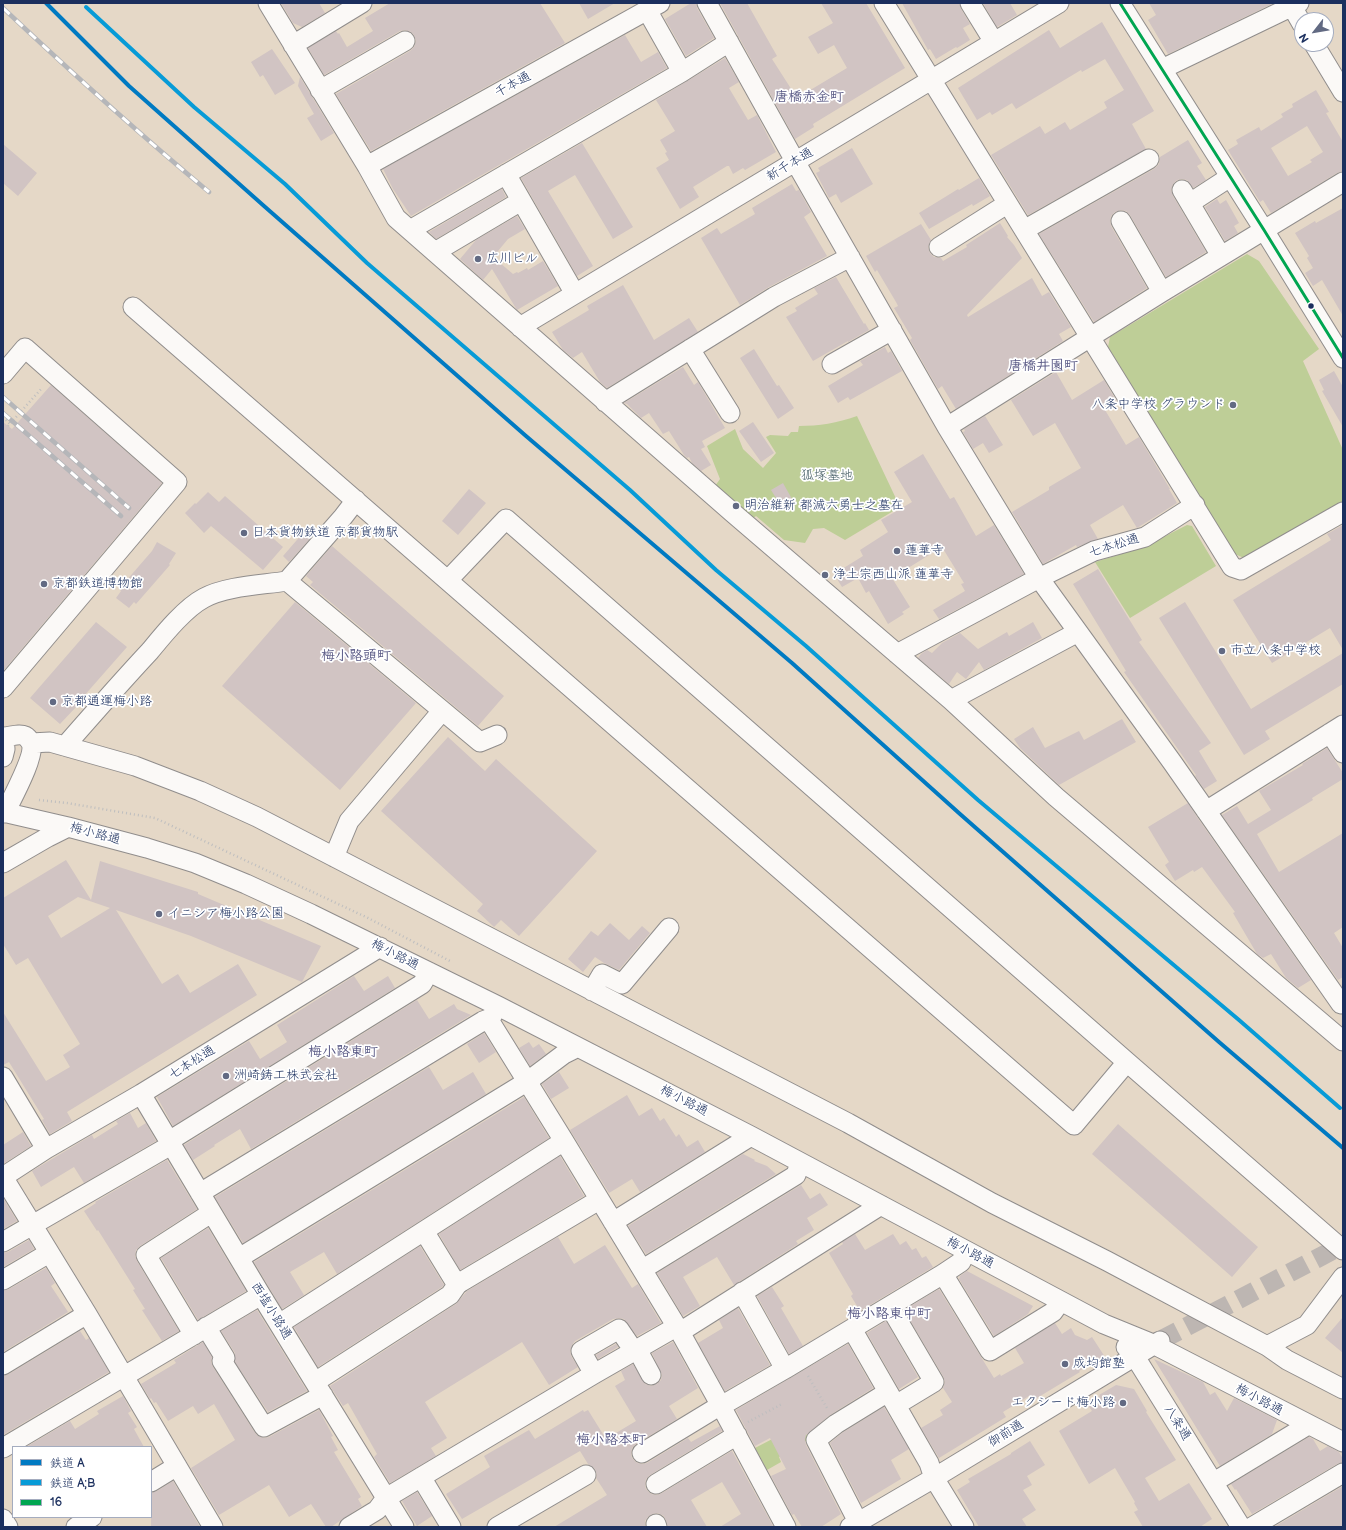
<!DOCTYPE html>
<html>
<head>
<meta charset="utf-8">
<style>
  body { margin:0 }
  #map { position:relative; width:1346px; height:1530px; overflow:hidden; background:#e5d8c7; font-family:"Balsamiq Sans","Klee One",sans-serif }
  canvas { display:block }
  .frame { position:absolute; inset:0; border:4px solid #1b2f5e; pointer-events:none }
  .legend { position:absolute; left:12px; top:1446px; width:140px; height:72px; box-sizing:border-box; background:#fff; border:1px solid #a4acbf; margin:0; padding:5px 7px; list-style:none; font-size:12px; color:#1b2f5e }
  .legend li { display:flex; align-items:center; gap:8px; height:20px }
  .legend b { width:20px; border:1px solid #a4acbf }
  .north { position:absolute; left:1294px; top:12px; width:40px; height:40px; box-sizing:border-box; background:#fff; border:1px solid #a4acbf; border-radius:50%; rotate:239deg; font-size:11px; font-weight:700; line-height:16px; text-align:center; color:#1b2f5e }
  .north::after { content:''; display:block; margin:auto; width:14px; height:18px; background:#626a83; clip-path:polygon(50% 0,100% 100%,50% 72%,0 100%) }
</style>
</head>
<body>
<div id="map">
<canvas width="1346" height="1530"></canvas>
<div class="frame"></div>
<ul class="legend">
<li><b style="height:5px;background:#007ac2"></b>鉄道 A</li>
<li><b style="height:5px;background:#079bd7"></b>鉄道 A;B</li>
<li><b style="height:5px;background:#00a651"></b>16</li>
</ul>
<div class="north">N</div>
</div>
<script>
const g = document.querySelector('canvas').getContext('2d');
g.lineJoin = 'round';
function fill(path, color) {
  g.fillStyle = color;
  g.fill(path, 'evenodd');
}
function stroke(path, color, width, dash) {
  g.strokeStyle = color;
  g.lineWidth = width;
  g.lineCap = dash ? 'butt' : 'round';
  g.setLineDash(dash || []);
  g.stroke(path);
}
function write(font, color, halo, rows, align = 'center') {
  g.font = font + ' "Balsamiq Sans","Klee One",sans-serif';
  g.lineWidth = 3.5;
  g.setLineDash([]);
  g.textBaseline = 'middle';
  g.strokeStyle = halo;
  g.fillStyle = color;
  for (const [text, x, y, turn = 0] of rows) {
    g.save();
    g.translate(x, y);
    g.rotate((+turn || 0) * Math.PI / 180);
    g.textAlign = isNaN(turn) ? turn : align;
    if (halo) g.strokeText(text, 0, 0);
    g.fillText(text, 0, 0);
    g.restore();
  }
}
const green = new Path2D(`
  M1247 254 1259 261 1319 349 1303 361 1343 450V502L1246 559 1235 554 1108 347 1110 337Z
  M857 416 900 507 845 540 824 528 813 529 805 543 784 540 756 516 751 520 715 486 720 479 707 446 735 429 743 449 763 468 776 453 766 437 770 435 788 436 791 432H798L799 426C819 426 837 423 857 416Z
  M1187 525 1192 526 1216 566 1130 618 1095 562 1144 547Z
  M801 1424 809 1439 779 1457 781 1462 767 1470 755 1448Z`);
const building = new Path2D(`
  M281 3H319L325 13 302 27 293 23Z
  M390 3H540L565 43 371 151 336 94 410 51 414 47 416 41 414 35 411 32 405 30 400 31 324 75 308 48 336 31 338 34 339 33 347 47 373 31 365 18Z
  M579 3H615L588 19Z
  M691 3H696L697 8 714 38 686 56 665 19Z
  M720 3H747L777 56 772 59 797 98 847 68 834 45 818 54 808 37 833 23 821 3H866L905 68 813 124 814 127 795 139Z
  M902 3H959L961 9 970 24 963 28 970 40 957 48 956 47 936 59 930 49 928 50Z
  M983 3H1010L1017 15 997 27Z
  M1149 3H1274L1168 54 1148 20 1156 15Z
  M1102 22 1154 111 1132 124 1146 149 1028 215 991 155 1040 126 1045 134 1065 122 1070 130 1107 108 1104 102 1124 90 1105 59 1082 72 1081 70 1016 109 1012 103 992 115 990 112 977 120 958 88 1049 30 1060 48Z
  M625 35 641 62 658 52 667 68 411 216 393 189 383 169Z
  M272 49 295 83 275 95 263 75 260 77 251 62Z
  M725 58 739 82 729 88 748 120 757 115 776 152 745 170 743 168 733 174 729 166H727L693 187 699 197 680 209 656 168 669 160 665 153 667 152 660 140 675 131 656 100Z
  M300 77 334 133 321 141 307 118 314 114 298 86Z
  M1316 90 1329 112 1326 113 1343 142V171L1337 173 1271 213 1263 200 1260 202 1228 150 1238 144 1236 140 1259 127 1261 131 1283 117 1281 114 1293 107 1292 104ZM1307 126 1323 152 1310 160 1312 162 1288 176 1271 148Z
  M1188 140 1202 163 1197 166 1206 180 1193 188 1187 180 1182 179 1177 180 1173 184 1171 190 1173 196 1206 252 1166 277 1130 215 1126 211 1121 210 1115 212 1111 216 1110 221 1111 226 1147 288 1094 322 1039 234 1154 169 1159 164 1160 157Z
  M582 143 633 227 613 239 575 175 548 191 593 266 577 276 521 178Z
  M3 144 37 173 18 196 3 183Z
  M852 148 873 184 841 203 836 194 829 198 816 173 820 171 818 168Z
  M979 178 990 196 973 206 972 204 929 229 919 213 950 194 958 189 959 190Z
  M792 184 796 191 799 190 811 212 804 217 827 256 769 287 740 305 701 238 717 228 721 234 755 214 752 208Z
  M502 189 506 197 436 239 429 232Z
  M1217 199 1220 204 1226 200 1239 223 1234 226 1238 233 1225 241 1205 207Z
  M1343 208V316L1322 280 1313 286 1305 273 1313 268 1307 258 1309 256 1295 233 1315 221 1316 223Z
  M517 216 525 229 508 239 493 257 513 274 517 272 518 273 527 268 528 270 543 261 558 286 517 310 492 269 483 280 460 259 476 240Z
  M1000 223 1008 236 1007 237 1014 245 1022 258 967 315 968 317 1032 278 1042 296 1049 292 1071 327 1059 334 1063 341 956 409 942 386 938 389 910 340 912 338 894 308 898 306 896 302 877 270 875 272 866 256 921 224 931 240 928 247 930 253 934 257 941 258 943 261 967 247 966 245Z
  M836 277 864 324 865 323 869 330 848 342V341L813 361 786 317 797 311 795 308 818 294 814 288Z
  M623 285 654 340 689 318 698 332 607 388 600 382 582 352 573 358 563 350 552 332 589 310 587 306Z
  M885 347 888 353 891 351 902 371 850 400 848 397 838 403 828 386 863 365 860 361Z
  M754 349 777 386 779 385 794 408 778 419 740 358Z
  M683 367 694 385 698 382 725 428 702 441 705 447 701 449 711 465 701 471 692 463 689 457 687 458 684 455 669 431 663 434 649 413 641 418 627 404 624 403Z
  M1334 371 1343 387V427L1322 391 1324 390 1319 380Z
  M1056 372 1072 400 1104 380 1117 402 1105 410 1126 445 1139 437 1170 489H1169L1177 503 1137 528 1123 505 1090 525 1098 539 1077 547 1076 545 1043 564 1012 512 1049 490V487L1081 468 1055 423 1033 436 1011 400Z
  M51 385 162 483 3 671V422L12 429Z
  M985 416 1003 445 989 453 983 443 973 449 963 432 965 431 964 429Z
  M753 422 774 453 761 462 739 431Z
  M923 454 950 499 954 497 976 536 994 525 1024 574 939 619 933 610 965 591 961 584 964 583 942 547 892 578 910 607 902 612 904 614 888 624 869 591 866 593 858 578 842 587 834 574 863 556 860 550 888 532 881 520 912 502 894 472Z
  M783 483 792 499 781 506 771 490Z
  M469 489 486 503 458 535 442 521Z
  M208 492 219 502 225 496 283 547 263 570 211 526 204 533 185 513 195 503 196 504Z
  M1343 525V650L1330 628 1272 663 1233 600 1331 540 1327 534Z
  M309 526 316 532 289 562 283 556Z
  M157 542 176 553 169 564 170 565 136 604 134 602 129 608 116 598 121 591 119 589 152 551Z
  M332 546 504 696 478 726 310 585 313 582 306 576Z
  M1098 569 1142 640 1139 642 1211 743 1199 751 1217 781 1204 789 1195 776 1196 775 1124 672 1126 671 1073 584Z
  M295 602 416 703 340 790 222 686Z
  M1185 602 1251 709 1343 653V684L1265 731 1270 739 1244 755 1159 618Z
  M96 622 127 647 76 705 77 706 60 724 30 698Z
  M1033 622 1042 638 984 670 979 662 966 679 957 672 949 684 918 658 921 654 927 650 932 653 942 643 960 633 978 649 1007 632 1009 636Z
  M1122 719 1136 742 1059 785 1020 748 1014 739 1033 727 1045 748 1079 731 1084 740Z
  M448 737 485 771 496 759 597 851 519 936 501 920 494 927 477 911 483 904 381 811Z
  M1327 748 1343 773V779L1312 798 1313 800 1257 834 1279 872 1343 833V927L1334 933 1343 948V977L1338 980 1222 815 1237 806 1248 824 1271 810 1259 791 1303 765 1302 764Z
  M1188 803 1197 817 1311 980 1298 988 1286 978 1271 954 1263 958 1257 954 1233 913 1235 912 1202 867 1194 872 1193 870 1175 881 1165 865 1169 862 1148 827Z
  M66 860 91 900 100 861 198 892V894L321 946 302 982 191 936 116 910 162 984 178 974 190 993 238 964 257 995 67 1112 72 1121 50 1134 42 1120 44 1119 9 1062 3 1065V1012L46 1081 70 1067 63 1055 80 1044 28 958 16 965 3 944V898ZM78 897 110 908 61 938 48 916Z
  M610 923 629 940 642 926 650 933 619 970 604 963 595 957 583 972 568 959 591 931 598 936Z
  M354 976 364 991 388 976 395 988 173 1126 157 1097 249 1041 260 1059 287 1042 277 1025Z
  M417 1000 429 1019 454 1004 457 1009 471 1015 251 1149 240 1129 214 1145 215 1146 193 1160 184 1145Z
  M484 1033 496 1052 479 1063 467 1044Z
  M529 1042 533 1048 539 1044 546 1054 530 1066 519 1048Z
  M429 1067 443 1090 473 1072 486 1094 243 1243 215 1197Z
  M559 1072 569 1088 551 1099 542 1084Z
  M627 1095 639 1116 652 1108 660 1121 664 1118 676 1137 679 1134 687 1147 698 1140 705 1152 640 1192 632 1179 609 1193 570 1130Z
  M524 1097 549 1138 337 1274 324 1252 290 1272 304 1295 282 1309 254 1262Z
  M130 1113 138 1128 146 1123 156 1141 84 1183 74 1167 41 1187 32 1171 92 1135 94 1139 118 1124 116 1121Z
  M1118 1124 1258 1247 1232 1277 1092 1154Z
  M23 1132 31 1146 3 1164V1145Z
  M743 1154 755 1160 754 1161 767 1166 776 1174 646 1254 628 1226Z
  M560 1156 584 1196 460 1270 439 1234Z
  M167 1160 197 1209 140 1246 136 1250 135 1256 137 1261 179 1331 162 1341 142 1310 145 1309 133 1290 135 1289 98 1230 97 1231 84 1211 96 1203 95 1202Z
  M801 1185 810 1199 820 1193 828 1205 807 1218 814 1230 796 1241 798 1244 734 1285 717 1257 683 1277 700 1306 683 1316 657 1273Z
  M3 1198 17 1221 3 1229Z
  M208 1228 246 1291 198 1320 161 1258Z
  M855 1234 865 1250 893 1234 900 1245 906 1241 912 1250 916 1248 922 1258 926 1256 933 1267 860 1311 851 1296 853 1294 829 1253 843 1244 842 1242Z
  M558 1237 574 1264 605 1245 632 1288 638 1284 661 1323 637 1336 624 1319 619 1318 613 1319 575 1341 572 1345 570 1351 571 1356 578 1367 549 1385 522 1342 425 1402 447 1438 431 1448 436 1456 390 1483 374 1457 377 1454 348 1403 343 1406 330 1386 456 1304 467 1291Z
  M29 1240 34 1249 3 1267V1253L8 1252Z
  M420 1246 444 1285 442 1287 318 1367 294 1327Z
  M46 1268 55 1283 51 1286 68 1312 3 1352V1291L9 1289Z
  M967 1271 1033 1306 1028 1314 994 1336 959 1279 960 1276Z
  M772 1287 784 1306 781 1308 788 1320 803 1346 789 1354 757 1296Z
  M939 1289 994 1378 1000 1374 1001 1376 1024 1363 1015 1348 1055 1323 1062 1334 1071 1328 1075 1335 1087 1340 1092 1337 1105 1357 1079 1371 1080 1372 1032 1401 1029 1396 1003 1412 1006 1417 939 1458 921 1428 943 1415 940 1410 952 1402 943 1388 945 1382 943 1376 904 1310Z
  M738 1308 770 1365 725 1391 698 1343 723 1328 719 1320Z
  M257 1310 307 1391 268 1412 235 1362V1353L221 1331Z
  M1343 1317V1353L1325 1338Z
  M886 1321 918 1377 899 1389 867 1333Z
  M80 1331 86 1340 89 1338 109 1372 3 1435V1376L9 1374Z
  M203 1342 212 1357 211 1362 213 1367 255 1433 258 1436 264 1438 269 1437 319 1410 333 1436 331 1437 338 1450 334 1452 361 1497 358 1499 362 1506 331 1527H326L311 1504 289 1517 269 1485 219 1515 191 1468 235 1440 214 1404 198 1414 193 1406 168 1421 156 1402 154 1403 151 1398 150 1399 141 1384 176 1363 174 1360Z
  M673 1342 698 1388 669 1406 677 1419 636 1444 632 1448 631 1454 632 1458 637 1463 643 1464 647 1463 688 1438 691 1442 720 1426 722 1431 650 1475 646 1479 645 1485 646 1489 651 1494 657 1495 662 1493 732 1451 773 1526 720 1527 741 1514 722 1482 691 1500 707 1527H668L666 1521 664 1516 658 1513 652 1514 648 1517 645 1521V1527H554L607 1495 596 1478 597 1475 595 1469 588 1464 580 1451 462 1519 446 1494 490 1467 484 1456 529 1430 535 1439 583 1410 584 1412 588 1410 606 1439 636 1421 615 1386 625 1380 621 1371 633 1364 645 1384 651 1386 657 1384 661 1380 662 1375 652 1353Z
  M616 1344 618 1347 598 1359 596 1355Z
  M848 1344 873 1388 830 1415 806 1435 805 1440 806 1445 841 1514 821 1527H802L794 1514 792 1515 771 1476 786 1469 770 1438 755 1446 736 1410Z
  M1154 1359 1203 1382 1210 1395 1215 1392 1227 1411 1234 1398 1277 1420 1272 1434 1220 1466Z
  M1116 1385 1134 1389 1147 1411 1146 1412 1176 1460 1145 1478 1159 1501 1189 1483 1212 1519 1200 1527H1143L1134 1512 1138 1510 1134 1503 1135 1502 1115 1468 1089 1484 1059 1431 1092 1411 1087 1404 1100 1396 1099 1395Z
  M123 1396 131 1411 128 1413 137 1427 134 1429 144 1447H26L70 1421 75 1429 99 1414 97 1411Z
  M884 1407 909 1449 891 1460 901 1479 861 1503 830 1443 842 1433Z
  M1309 1437 1313 1439 1320 1451 1328 1446 1339 1452 1343 1459V1462L1337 1464 1252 1514 1236 1489 1235 1490 1231 1484Z
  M1030 1441 1045 1465 1027 1476 1032 1485 1023 1490 1036 1510 1022 1519 1027 1527H979L957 1490 970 1482 968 1479 1011 1454V1453Z
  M173 1481 200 1527H151V1493L157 1491Z
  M1343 1486V1527H1274Z
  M417 1492 432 1516 417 1526 402 1501Z`);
const minorTunnel = new Path2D(`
  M1161 1340 1343 1245`);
const path = new Path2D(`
  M3 417 10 424
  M8 426 42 388
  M39 800 67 803 155 818 368 918 450 961
  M808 1376 827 1408
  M748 1422 782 1404`);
const minor = new Path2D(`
  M268 3 367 166 396 218 733 513 951 700 1056 797 1343 1041
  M707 3 800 170 947 427 1039 578 1172 762 1341 1004
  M884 3 1232 567 1241 570 1343 512
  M970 3 994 42
  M1120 3 1264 230 1343 358
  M1290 3 1302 24
  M647 10 682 72
  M1314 44 1343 92
  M293 45 362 3
  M1162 69 1299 3
  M320 90 405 41
  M367 166 660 3
  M506 174 575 294
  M1182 190 1221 256
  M1190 203 1230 177
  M1121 221 1162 292
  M410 230 682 72 729 42
  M1024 230 1149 159
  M939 247 1007 204
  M435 252 521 201
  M133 307 1074 1125 1127 1062 1343 1250
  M520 327 1059 3
  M690 349 730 413
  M832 364 892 330
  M3 374 25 348 177 482 3 688
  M605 402 774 297 850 257
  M947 427 1162 292 1343 182
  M448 580 506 519 1127 1062
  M287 581 343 517 356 500
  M897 654 1039 578 1094 551 1145 537 1195 505
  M951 700 1078 632
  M1330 733 1343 753
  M3 737C10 737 19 733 25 736 27 737 30 741 31 743 36 755 11 800 5 813
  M31 743 50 742 135 766 200 791 257 817 848 1123 992 1203 1107 1261 1267 1346 1287 1360 1343 1389
  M65 746C93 714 121 682 150 651 164 634 185 608 204 598 226 586 262 585 287 581L480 742 497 735
  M3 757 5 749 4 737
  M1206 811 1343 725
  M3 812 68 827 147 848 195 863 246 884 311 914 498 1006 751 1136 1104 1324 1153 1344 1343 1442
  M334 857 349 821 442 711
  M3 863 48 837 68 827
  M592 991 602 974 622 984 669 928
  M489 1020 564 1141 680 1332 721 1406 786 1527
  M3 1077 46 1149
  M141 1094 261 1295 404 1527
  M169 1141 422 984 429 972
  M3 1177 46 1149 141 1094 380 947
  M3 1177 87 1314 213 1527
  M200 1193 483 1021 491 1018 495 1010
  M613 1222 751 1136
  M424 1231 457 1285
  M3 1242 171 1145
  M239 1258 528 1081 564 1054 578 1047
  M643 1269 796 1175 800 1162
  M943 1274 990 1351 1053 1312 1061 1301
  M3 1280 49 1253
  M742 1292 785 1369 943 1274 961 1262 966 1251
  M890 1307 934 1382 896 1405
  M279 1324 564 1141
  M206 1327 225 1358 222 1361 264 1427 323 1395
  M852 1329 929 1463 934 1478 964 1527
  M680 1332 881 1205
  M194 1335 146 1255 211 1213
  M1267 1346 1307 1325 1343 1277
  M1126 1347 1134 1355 1241 1527
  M637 1349 651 1375
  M3 1365 87 1314
  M594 1374 581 1351 619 1329 634 1351
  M315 1382 450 1295 457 1285 461 1282 599 1200
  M3 1448 261 1295
  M642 1453 716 1408 721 1406 785 1369
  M421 1477 451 1527
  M151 1482 177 1466
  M1214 1482 1308 1425
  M656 1484 737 1435
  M3 1519 8 1527
  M858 1522 816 1440 836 1424 888 1392
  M656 1524 657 1527
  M76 1527 92 1517
  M349 1527 377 1510 386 1498 594 1374 676 1327
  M497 1527 586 1475
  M850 1527 934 1478 1160 1341
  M1252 1527 1343 1473`);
const rail = new Path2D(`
  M3 8C70 71 138 133 209 192
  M3 397 129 508
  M3 413 121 516`);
const bus1 = new Path2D(`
  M1120 3 1264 230 1343 358`);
const rail1 = new Path2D(`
  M46 3 129 86 264 206 526 436 792 663 960 814 1219 1042 1343 1148`);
const rail2 = new Path2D(`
  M86 7 194 107 285 184 367 263 630 490 716 570 806 646 978 800 1239 1020 1340 1108`);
const markers = [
  [478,259,4,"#626a83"],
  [1311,306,3.5,"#1b2f5e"],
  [1233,405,4,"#626a83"],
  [736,506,4,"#626a83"],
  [244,533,4,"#626a83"],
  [897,551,4,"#626a83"],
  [825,575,4,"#626a83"],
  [44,584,4,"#626a83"],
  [1222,651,4,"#626a83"],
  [53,702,4,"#626a83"],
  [159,914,4,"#626a83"],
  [226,1076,4,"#626a83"],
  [1065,1364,4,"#626a83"],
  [1123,1403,4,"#626a83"]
];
const streetNames = [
  ["千本通",513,85,-29],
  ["新千本通",790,165,-31],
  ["七本松通",1114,546,-17],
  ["梅小路通",95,834,15],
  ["梅小路通",395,955,27],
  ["七本松通",192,1063,-32],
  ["梅小路通",684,1101,27],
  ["梅小路通",970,1253,28],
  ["西塩小路通",271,1311,58],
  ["梅小路通",1259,1400,28],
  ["八条通",1177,1423,58],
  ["御前通",1006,1434,-32]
];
const poiNames = [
  ["広川ビル",486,259],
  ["八条中学校 グラウンド",1225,405,"right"],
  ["明治維新 都滅六勇士之墓在",744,506],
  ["日本貨物鉄道 京都貨物駅",252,533],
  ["蓮華寺",905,551],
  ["浄土宗西山派 蓮華寺",833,575],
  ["京都鉄道博物館",52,584],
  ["市立八条中学校",1230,651],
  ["京都通運梅小路",61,702],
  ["イニシア梅小路公園",167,914],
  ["洲崎鋳工株式会社",234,1076],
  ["成均館塾",1073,1364],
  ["エクシード梅小路",1115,1403,"right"]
];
const parkNames = [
  ["狐塚墓地",827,476]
];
const neighbourhoodNames = [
  ["唐橋赤金町",809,97],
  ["唐橋井園町",1043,366],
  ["梅小路頭町",356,656],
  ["梅小路東町",343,1052],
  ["梅小路東中町",889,1314],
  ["梅小路本町",611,1440]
];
fill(green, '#bece97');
fill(building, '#d1c4c3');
stroke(minorTunnel, '#bdb6b2', 19, [19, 10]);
stroke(minor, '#908d8c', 21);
stroke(path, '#bebebf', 2.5, [1, 3]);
stroke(minor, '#fbf9f7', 19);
stroke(rail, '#b5b6b9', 4.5);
stroke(rail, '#fff', 3, [9]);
stroke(bus1, '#00a651', 3);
stroke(rail1, '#007ac2', 4);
stroke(rail2, '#079bd7', 4);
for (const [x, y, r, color] of markers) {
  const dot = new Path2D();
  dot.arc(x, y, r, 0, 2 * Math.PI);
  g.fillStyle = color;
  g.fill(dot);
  stroke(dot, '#fff', 1.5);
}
write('13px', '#1b2f5e', '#fff', streetNames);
write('13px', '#1b2f5e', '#fff', poiNames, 'left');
write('13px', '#435c63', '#fff', parkNames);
write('bold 14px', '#595985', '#fff', neighbourhoodNames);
</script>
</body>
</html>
